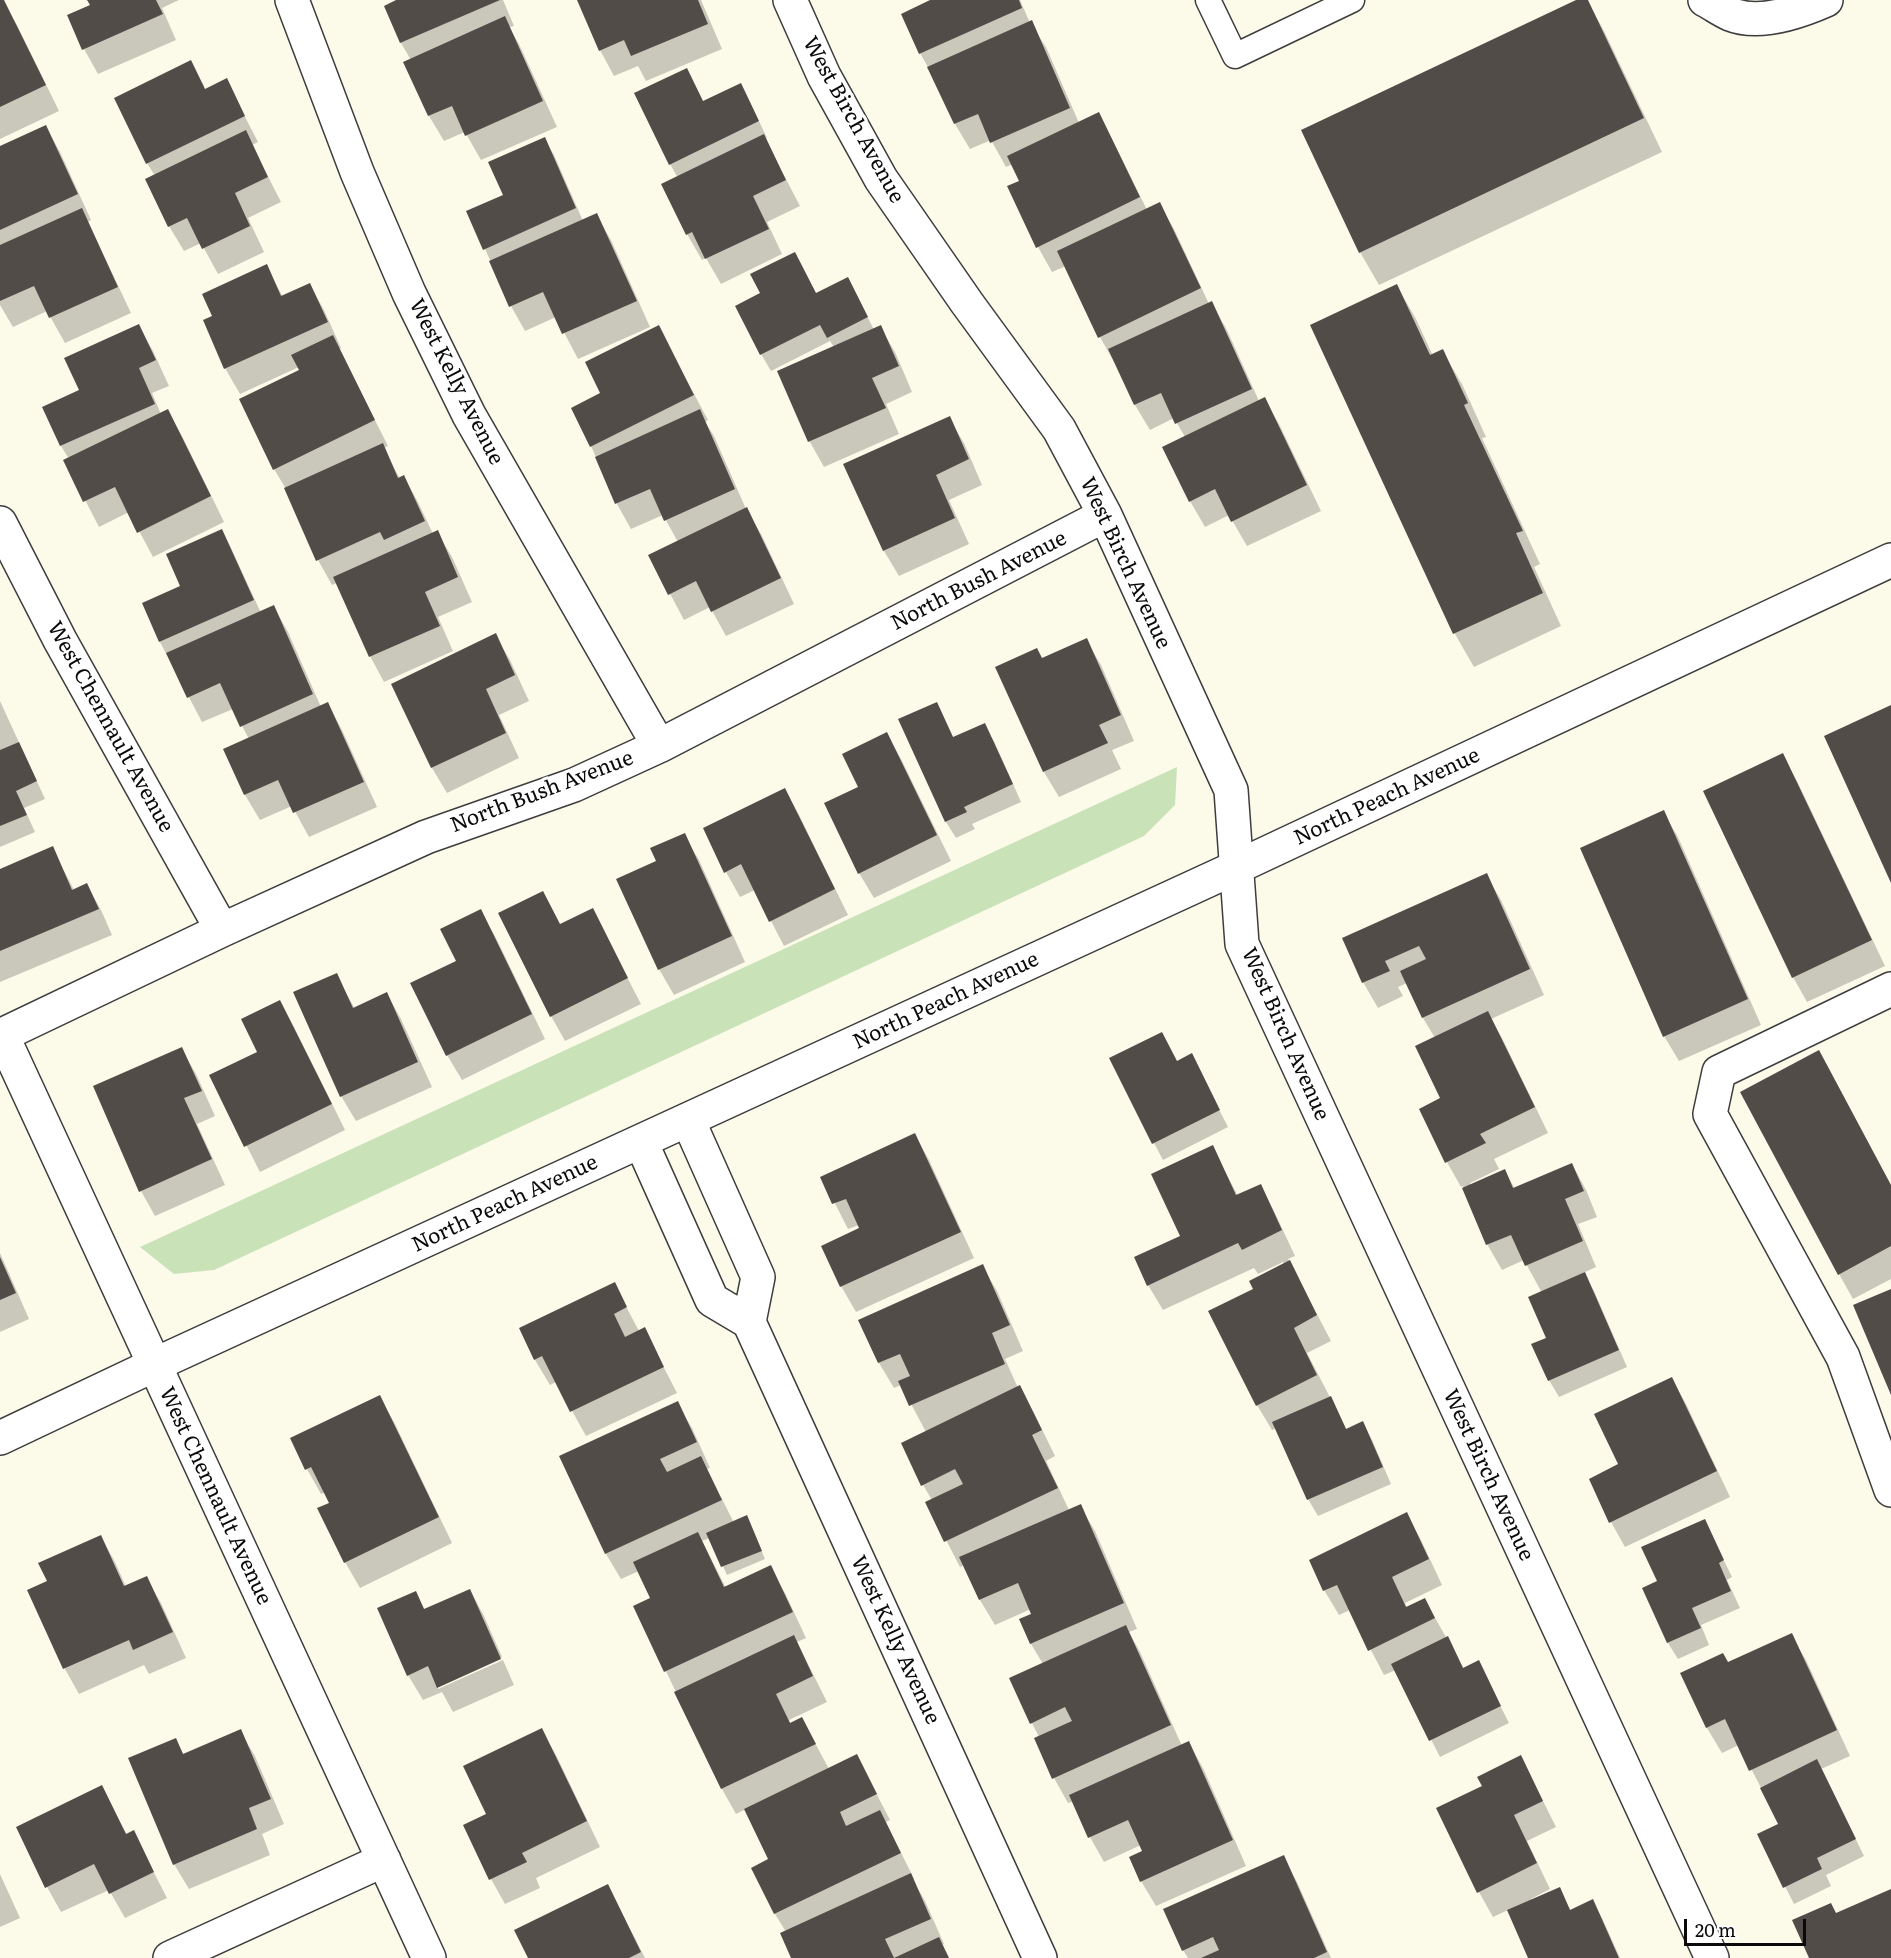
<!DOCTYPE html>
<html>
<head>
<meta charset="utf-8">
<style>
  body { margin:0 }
  #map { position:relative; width:1891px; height:1958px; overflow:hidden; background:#fcfae9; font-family:Literata,serif }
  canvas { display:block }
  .scale { position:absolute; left:1684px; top:1919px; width:122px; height:27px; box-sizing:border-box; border:3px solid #0a0a0a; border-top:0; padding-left:8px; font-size:18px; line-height:21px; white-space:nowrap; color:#0a0a0a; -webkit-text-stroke:4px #fff; paint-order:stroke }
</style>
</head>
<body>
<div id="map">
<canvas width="1891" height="1958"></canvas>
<div class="scale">20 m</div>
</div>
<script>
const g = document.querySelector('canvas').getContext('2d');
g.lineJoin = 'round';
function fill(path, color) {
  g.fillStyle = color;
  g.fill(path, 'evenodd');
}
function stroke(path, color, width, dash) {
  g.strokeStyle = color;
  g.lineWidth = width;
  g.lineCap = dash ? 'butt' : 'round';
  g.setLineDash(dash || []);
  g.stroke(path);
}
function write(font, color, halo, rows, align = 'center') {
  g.font = font + ' Literata,serif';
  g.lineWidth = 6;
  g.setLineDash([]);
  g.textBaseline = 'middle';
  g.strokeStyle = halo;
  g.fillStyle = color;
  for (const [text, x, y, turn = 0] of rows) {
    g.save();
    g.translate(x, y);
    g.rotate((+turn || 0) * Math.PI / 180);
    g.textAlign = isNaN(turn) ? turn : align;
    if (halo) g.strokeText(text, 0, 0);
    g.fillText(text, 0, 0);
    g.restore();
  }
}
const green = new Path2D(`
  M1177 767 1175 805 1144 836 214 1270 174 1274 140 1247Z`);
const shadow = new Path2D(`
  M2 0 17 25 59 111 0 139V1Z
  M89 0H179L162 8 176 40 98 74 84 49 92 6Z
  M400 0H503L514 26 509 27 519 44 557 127 481 160 465 132 444 141 429 116 405 63 411 60 401 43 386 6Z
  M578 0H701L722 49 646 81 638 66 614 76 600 50Z
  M932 0H1020L1030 23 1046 47 1079 123 1098 114 1112 139 1147 210 1159 204 1174 229 1209 304 1211 303 1226 328 1259 401 1264 399 1279 424 1321 511 1247 546 1229 515 1205 527 1190 501 1164 447 1185 437 1174 418 1150 430 1135 405 1115 361 1114 362 1100 337 1066 266 1052 272 1038 247 1021 181 1013 164 1006 167 991 140 970 149 955 124 934 78 920 53Z
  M1580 0H1587L1604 31 1662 152 1379 285 1360 252Z
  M190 62 204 86H202L207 96 226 80 258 142 252 145 281 202 248 218 264 252 218 274 201 243 184 251 169 226 155 176 147 163Z
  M686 70 704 103 750 102 767 138 765 139 800 206 767 222 782 254 721 284 706 258 702 260 687 234 678 178 670 164Z
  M46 127 60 152 91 220 88 222 131 313 65 343 47 311 13 327 0 305V147Z
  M544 139 554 155 583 221 596 215 611 240 650 327 578 359 556 317 525 331 511 306 485 249 505 196Z
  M266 266 283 297 310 285 324 310 341 348 339 349 388 446 384 448 400 479 404 477 418 502 433 534 437 532 452 557 472 602 438 617 453 651 384 682 370 656 337 583 332 585 318 560 286 489 274 469 301 370 299 367 240 394 225 368 214 317Z
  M1397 286 1416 319 1433 356 1442 351 1462 384 1486 437 1482 438 1540 564 1534 567 1561 626 1474 667 1455 634 1312 326Z
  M762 294 857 296 874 330 880 327 895 352 912 392 886 404 899 434 824 467 810 442 779 372 834 347 830 341 771 371 761 354Z
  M139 326 153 351 169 386 152 393 161 414 167 411 182 436 224 522 153 557 129 512 99 527 65 461 69 459 61 446 81 391Z
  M658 327 708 420 705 422 714 436 746 509 761 534 794 604 726 636 710 607 684 620 650 556 678 542 663 515 631 529 617 504 591 446 602 394Z
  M949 418 964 443 982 485 949 500 969 544 899 576 884 551 845 464Z
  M222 531 231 548 261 613 274 607 288 632 321 707 328 704 342 730 377 807 309 837 292 806 260 820 245 795 225 750 249 739 233 709 202 722 160 642 144 604 182 587Z
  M495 635 510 660 529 701 499 715 519 758 447 793 432 768 393 684Z
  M1086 640 1101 665 1134 741 1112 750 1121 769 1059 797 1044 772 997 668 1042 660Z
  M0 701 45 799 24 808 35 832 0 847Z
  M936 704 954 739 984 725 994 741 1021 802 972 824 975 829 956 838 946 822 900 720Z
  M887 734 901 759 951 861 874 898 859 873 860 787Z
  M1782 755 1797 781 1885 966 1807 1002 1793 977Z
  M785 790 799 815 848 915 784 946 755 890 740 897 726 872Z
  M1663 812 1678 837 1761 1025 1679 1061 1664 1036Z
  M684 835 699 860 745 962 674 995 659 969 618 879 658 861Z
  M52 848 74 890 87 885 101 910 112 935 0 982V870Z
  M1486 875 1501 900 1544 995 1491 1019 1502 1038 1548 1133 1494 1159 1499 1169 1470 1183 1471 1186 1505 1171 1515 1189 1572 1164 1586 1190 1597 1217 1578 1224 1596 1267 1583 1273 1594 1291 1627 1367 1559 1397 1549 1380 1548 1338 1542 1293 1524 1260 1502 1270 1487 1244 1463 1186 1461 1187 1447 1162 1421 1109 1442 1099 1435 1038 1423 1018 1407 983 1398 987 1403 996 1378 1008 1363 982 1344 939Z
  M592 910 641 1004 565 1041 551 1016 561 926Z
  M480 911 495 936 545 1039 462 1080 447 1055 458 962Z
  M336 975 355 1009 387 994 401 1019 432 1087 356 1121 341 1096Z
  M280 1002 294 1027 345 1130 260 1172 211 1076 259 1052Z
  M181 1048 196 1074 215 1116 197 1124 225 1185 155 1216 141 1191Z
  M1191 1055 1228 1127 1163 1160 1154 1143 1177 1062Z
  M915 1135 929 1160 974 1258 856 1312 841 1286 823 1246 861 1229 859 1225 848 1229 822 1178Z
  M1212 1147 1238 1196 1260 1186 1274 1211 1295 1256 1288 1259 1331 1341 1307 1353 1347 1430 1363 1423 1372 1440 1391 1484 1318 1516 1308 1499 1277 1428 1272 1430 1257 1405 1255 1290 1284 1264 1283 1262 1258 1274 1254 1268 1163 1310 1148 1285 1182 1236Z
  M1891 1186V1279L1853 1299 1839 1274Z
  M0 1253 29 1319 0 1332Z
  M982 1266 997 1291 1023 1351 1005 1359 1018 1388 1020 1387 1034 1413 1055 1456 1046 1461 1069 1510 1080 1506 1095 1531 1137 1629 1129 1632 1140 1652 1182 1746 1189 1743 1203 1768 1246 1866 1156 1906 1141 1881 1144 1851 1141 1845 1104 1862 1090 1837 1074 1801 1068 1803 1054 1778 1039 1737 1032 1723 1043 1664 1031 1644 1021 1620 1033 1615 1031 1609 995 1625 980 1600 964 1565 960 1567 927 1503 932 1500 923 1485 926 1432 901 1385 894 1388 879 1363 860 1321Z
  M614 1284 639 1331 644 1329 677 1393 586 1436 556 1382 550 1385 535 1360 521 1328Z
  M1672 1379 1686 1404 1730 1497 1625 1547 1611 1522 1620 1465Z
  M379 1397 394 1422 452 1543 360 1588 345 1562 331 1504 326 1492 321 1494 307 1469Z
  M677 1403 692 1428 710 1468 707 1469 734 1523 747 1517 765 1559 727 1575 710 1538 702 1541 726 1588 770 1567 785 1593 806 1638 797 1642 827 1702 789 1720 791 1724 802 1719 829 1769 857 1756 890 1820 886 1822 914 1879 913 1880 925 1901 944 1944 942 1945 949 1958H792L786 1932 775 1914 770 1860 746 1809 736 1814 722 1789 635 1606 652 1598 639 1571 621 1579 606 1554 561 1456Z
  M1407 1514 1421 1540 1442 1585 1405 1603 1407 1608 1425 1600 1464 1669 1478 1662 1509 1723 1440 1757 1396 1670 1384 1675 1350 1610 1339 1615 1324 1590Z
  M1704 1520 1732 1577 1727 1580 1740 1608 1701 1625 1709 1645 1678 1659 1668 1643 1644 1589 1659 1582Z
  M101 1537 115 1562 126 1587 146 1578 161 1603 186 1658 149 1674 144 1665 79 1694 65 1669 29 1591 49 1582Z
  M470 1590 484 1616 502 1657 438 1686V1689L503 1660 514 1685 453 1712 442 1692 423 1700 408 1675 415 1593 425 1610Z
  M1791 1635 1806 1660 1850 1756 1821 1769 1864 1856 1826 1875 1831 1886 1794 1904 1759 1835 1780 1825 1739 1745 1722 1753 1707 1728 1682 1674 1728 1664Z
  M541 1730 556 1755 600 1847 536 1878 540 1888 505 1904 491 1879 488 1815Z
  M240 1731 255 1756 284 1824 262 1834 270 1855 189 1889 174 1864 175 1740 184 1755Z
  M1521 1757 1556 1827 1527 1841 1550 1889 1531 1899 1532 1901 1559 1889 1571 1911 1593 1901 1602 1918 1620 1958H1530L1508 1910 1493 1917 1479 1892 1484 1787Z
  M101 1787 127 1835 133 1832 167 1898 125 1918 109 1890 61 1912 47 1887Z
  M1283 1857 1297 1882 1331 1958H1188L1183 1950Z
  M0 1874 20 1918 0 1927Z
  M608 1886 645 1958H529Z`);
const building = new Path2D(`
  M0 0H4L46 85 0 107Z
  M87 0H156L163 14 82 50 67 15 90 5Z
  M396 0H500L400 43 384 6Z
  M577 0H698L708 24 631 56 624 40 599 51Z
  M930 0H1019L1022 8 919 54 901 14Z
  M1576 0H1588L1644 118 1359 253 1301 130Z
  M505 16 543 101 465 136 452 106 428 116 403 62Z
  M1032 20 1070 108 990 143 978 114 954 124 927 67Z
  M191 60 205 89 227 78 245 116 146 164 114 98Z
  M687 68 703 101 741 83 759 121 669 165 634 93Z
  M1099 112 1140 197 1036 248 1007 186 1019 181 1007 156Z
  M46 125 78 194 0 230V146Z
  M246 130 268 177 235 193 250 226 202 249 187 218 168 227 145 179Z
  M764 134 786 180 753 196 769 229 705 259 692 232 686 235 661 184Z
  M545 137 576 208 483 250 466 211 503 195 488 162Z
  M1160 202 1201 288 1098 338 1057 251Z
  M82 208 118 287 49 318 34 286 0 301V245Z
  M597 213 637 301 562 334 543 292 509 307 489 261Z
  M795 252 816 293 848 277 868 317 827 338 820 325 760 355 735 306 760 293 750 274Z
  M267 264 281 296 310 283 328 322 224 369 203 320 212 316 202 294Z
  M1397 284 1430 355 1443 349 1468 403 1464 405 1523 531 1516 533 1543 593 1453 634 1310 325Z
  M1212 301 1252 389 1175 424 1161 393 1134 405 1108 349Z
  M139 324 156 360 139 368 155 404 60 446 42 407 79 390 64 358Z
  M659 325 694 395 590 447 571 408 600 393 585 362Z
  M881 325 899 366 872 378 886 408 808 442 777 371Z
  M333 335 375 420 273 470 239 399 299 370 291 355Z
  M1265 397 1307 485 1231 522 1215 489 1189 502 1162 447Z
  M168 409 211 496 137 533 115 487 83 502 63 460Z
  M700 409 735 489 664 521 650 489 615 504 595 457Z
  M950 416 969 459 936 475 955 518 883 551 843 464Z
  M383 443 398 478 404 475 425 521 384 540 380 532 316 561 284 488Z
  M747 507 781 578 711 612 696 581 668 595 648 555Z
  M222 529 254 600 159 642 142 603 180 586 166 554Z
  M438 530 458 577 425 592 440 626 369 657 333 577Z
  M274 605 313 694 240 727 220 683 187 698 166 653Z
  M496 633 515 675 486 689 506 733 431 768 391 684Z
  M1087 638 1121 715 1099 725 1108 743 1043 772 995 667 1037 648 1042 658Z
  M328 702 364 782 293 813 278 780 244 795 223 749Z
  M937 702 953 737 985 723 1013 784 964 807 967 812 945 822 898 719Z
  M1891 705V883L1824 736Z
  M887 732 937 835 858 874 824 803 858 787 842 754Z
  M19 742 37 781 16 791 27 815 0 826V750Z
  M1783 753 1872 940 1792 978 1703 791Z
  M785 788 835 889 769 922 741 864 724 873 703 828Z
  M1664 810 1748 999 1663 1037 1580 848Z
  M685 833 732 936 658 970 616 879 656 861 650 848Z
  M53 846 72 890 87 883 99 909 0 951V869Z
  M1487 873 1530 969 1422 1018 1400 971 1426 959 1419 946 1385 961 1390 971 1362 983 1342 938Z
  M543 891 560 924 593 908 628 978 550 1017 498 913Z
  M481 909 532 1014 446 1056 410 983 456 961 440 929Z
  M337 973 353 1008 387 992 418 1062 340 1097 293 992Z
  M280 1000 332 1104 244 1147 209 1075 257 1052 241 1019Z
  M1488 1011 1535 1107 1480 1134 1486 1143 1445 1163 1419 1109 1440 1098 1415 1046Z
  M1162 1032 1177 1061 1192 1053 1220 1110 1152 1144 1109 1058Z
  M182 1047 202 1091 184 1098 212 1159 139 1192 93 1086Z
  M1819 1050 1891 1185V1246L1838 1275 1740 1092Z
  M915 1133 961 1232 840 1287 821 1246 859 1228 846 1199 832 1204 820 1177Z
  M1213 1145 1236 1195 1261 1184 1282 1230 1242 1250 1238 1243 1147 1286 1134 1257 1180 1236 1151 1174Z
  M1572 1163 1584 1191 1565 1199 1583 1241 1525 1266 1511 1235 1486 1245 1462 1188 1505 1169 1513 1188Z
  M0 1257 16 1293 0 1300Z
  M1290 1260 1317 1315 1294 1328 1317 1375 1256 1406 1208 1311 1253 1289 1249 1281Z
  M983 1264 1010 1325 992 1333 1005 1364 909 1406 898 1381 910 1376 900 1354 878 1363 858 1320Z
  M1585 1272 1619 1350 1548 1381 1531 1344 1546 1338 1528 1297Z
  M615 1282 627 1307 614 1314 625 1337 645 1327 664 1367 570 1412 542 1356 534 1360 519 1328Z
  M1891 1289V1395L1853 1305Z
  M1672 1377 1717 1471 1609 1523 1589 1479 1618 1464 1594 1414Z
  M1020 1385 1042 1430 1032 1435 1058 1488 944 1542 925 1502 963 1484 955 1469 921 1486 901 1443Z
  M380 1395 439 1517 344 1563 317 1508 329 1503 311 1467 305 1470 290 1438Z
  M1331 1396 1346 1429 1363 1421 1383 1467 1307 1500 1272 1422Z
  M678 1401 697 1442 660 1459 667 1472 701 1456 722 1500 605 1554 559 1456Z
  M1081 1504 1124 1603 1030 1644 1019 1619 1031 1614 1018 1583 979 1600 959 1557Z
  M1407 1512 1429 1559 1392 1577 1406 1607 1425 1598 1435 1618 1368 1651 1337 1585 1323 1591 1309 1560Z
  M747 1515 762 1551 721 1567 706 1533Z
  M1705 1519 1724 1560 1719 1563 1731 1591 1692 1608 1701 1628 1667 1643 1642 1588 1657 1581 1641 1547Z
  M698 1532 724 1587 771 1565 793 1612 664 1672 633 1606 650 1598 633 1562Z
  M101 1535 124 1586 147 1576 173 1632 133 1650 129 1640 63 1669 27 1590 47 1581 38 1563Z
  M470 1589 501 1659 437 1688 428 1666 407 1676 377 1608 416 1591 424 1609Z
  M1126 1625 1171 1725 1052 1779 1034 1738 1072 1721 1065 1707 1030 1724 1009 1678Z
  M1792 1633 1837 1730 1749 1771 1725 1719 1706 1728 1680 1673 1723 1653 1728 1662Z
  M794 1635 813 1676 776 1694 790 1723 802 1717 816 1744 721 1789 674 1692Z
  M1448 1636 1463 1668 1479 1660 1501 1706 1429 1741 1391 1664Z
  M542 1728 587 1821 522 1853 527 1862 489 1880 463 1825 486 1814 463 1766Z
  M241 1729 271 1799 249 1808 257 1829 173 1865 128 1758 176 1738 183 1754Z
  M1189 1741 1233 1840 1140 1882 1129 1857 1142 1851 1128 1820 1088 1838 1069 1795Z
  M857 1754 877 1794 840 1812 846 1826 880 1810 901 1853 774 1914 751 1868 768 1859 744 1809Z
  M1521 1755 1543 1801 1514 1815 1537 1863 1477 1893 1436 1808 1482 1786 1477 1777Z
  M1817 1759 1856 1839 1817 1858 1822 1869 1783 1888 1757 1834 1778 1824 1760 1788Z
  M102 1785 126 1834 134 1830 154 1872 109 1894 94 1864 45 1888 16 1827Z
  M1284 1855 1327 1952 1314 1958H1201L1219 1950 1213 1937 1182 1951 1163 1909Z
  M911 1873 931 1919 885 1939 894 1958 939 1937 949 1958H791L780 1933Z
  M608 1884 641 1952 629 1958H528L514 1930Z
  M1560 1887 1570 1910 1593 1899 1619 1958H1528L1507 1910Z
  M1891 1889V1958H1809L1792 1920 1831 1903 1836 1913Z`);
const service = new Path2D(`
  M1208 0 1235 56 1352 0`);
const minor = new Path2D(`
  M292 0 357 172 409 293 469 415 659 746
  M790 0 824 76 881 179 967 303 1059 429 1105 515 1231 790 1242 944 1712 1958
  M1705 0C1713 4 1721 10 1730 14 1759 26 1799 12 1826 0
  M0 523 60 640 222 930
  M1891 989 1719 1072 1710 1114 1843 1357 1891 1490
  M688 1120 758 1277 749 1322
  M641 1142 712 1300 749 1322 1040 1958
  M170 1958 384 1860
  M429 1958 2 1035 222 930 426 837 574 785 659 746 1105 515`);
const tertiary = new Path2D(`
  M0 1438 154 1365 1237 867 1891 560`);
const streetNames = [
  ["West Birch Avenue",853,120,61],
  ["West Kelly Avenue",456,382,63],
  ["West Birch Avenue",1125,563,65],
  ["North Bush Avenue",979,581,-27],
  ["West Chennault Avenue",110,727,61],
  ["North Bush Avenue",542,792,-21],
  ["North Peach Avenue",1387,797,-25],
  ["North Peach Avenue",946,1001,-25],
  ["West Birch Avenue",1285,1034,66],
  ["North Peach Avenue",505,1204,-25],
  ["West Birch Avenue",1488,1475,65],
  ["West Chennault Avenue",215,1496,65],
  ["West Kelly Avenue",895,1640,65]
];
fill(green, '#cae2b8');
fill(shadow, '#0003');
fill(building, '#514c48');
stroke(service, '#3d3d3d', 27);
stroke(minor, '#3d3d3d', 36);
stroke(tertiary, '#3d3d3d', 36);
stroke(service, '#fff', 24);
stroke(minor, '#fff', 33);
stroke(tertiary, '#fff', 33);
write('21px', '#0a0a0a', '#fff', streetNames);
</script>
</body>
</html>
